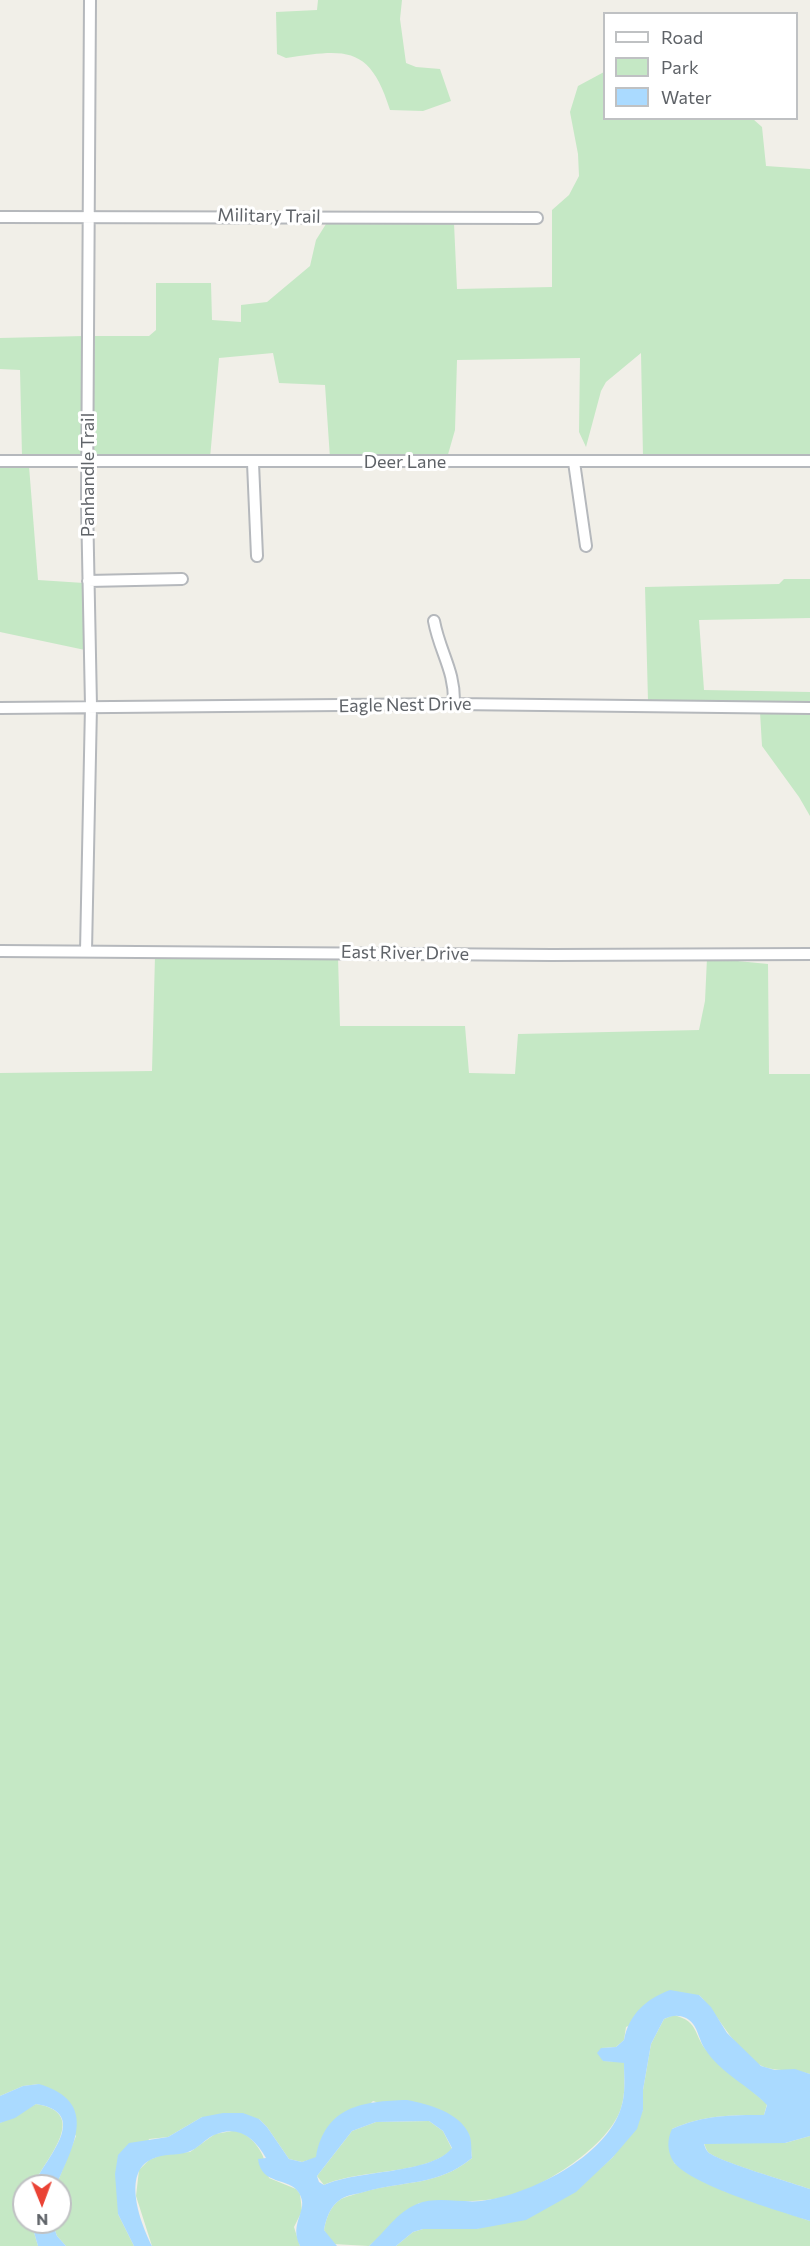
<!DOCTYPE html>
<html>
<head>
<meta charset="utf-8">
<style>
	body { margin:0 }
	#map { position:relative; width:810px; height:2246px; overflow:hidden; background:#f1efe8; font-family:Commissioner,sans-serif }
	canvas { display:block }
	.legend { position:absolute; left:603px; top:12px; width:195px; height:108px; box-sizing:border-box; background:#fff; border:2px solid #bfc1c3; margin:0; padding:8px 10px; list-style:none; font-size:18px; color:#5f6368 }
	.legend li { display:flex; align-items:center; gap:12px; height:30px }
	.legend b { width:30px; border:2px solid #bfc1c3 }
	.north { position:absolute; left:12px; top:2174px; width:60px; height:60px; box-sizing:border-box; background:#fff; border:2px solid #bfc1c3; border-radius:50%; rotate:179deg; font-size:16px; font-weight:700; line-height:24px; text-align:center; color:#5f6368 }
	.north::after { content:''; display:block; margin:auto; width:21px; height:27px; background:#ea4335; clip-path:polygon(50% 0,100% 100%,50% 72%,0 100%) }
</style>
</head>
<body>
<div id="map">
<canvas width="810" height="2246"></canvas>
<ul class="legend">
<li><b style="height:8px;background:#fff"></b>Road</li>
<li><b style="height:16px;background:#c5e8c5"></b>Park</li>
<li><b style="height:16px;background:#aadaff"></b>Water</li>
</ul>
<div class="north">N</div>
</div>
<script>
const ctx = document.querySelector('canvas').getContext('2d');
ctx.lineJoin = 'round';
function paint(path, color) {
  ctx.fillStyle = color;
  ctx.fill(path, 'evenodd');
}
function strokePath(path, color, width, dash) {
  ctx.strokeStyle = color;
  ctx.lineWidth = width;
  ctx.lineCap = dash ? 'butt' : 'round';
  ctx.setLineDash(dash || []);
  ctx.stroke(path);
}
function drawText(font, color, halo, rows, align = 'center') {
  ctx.font = font + ' Commissioner,sans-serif';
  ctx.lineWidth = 6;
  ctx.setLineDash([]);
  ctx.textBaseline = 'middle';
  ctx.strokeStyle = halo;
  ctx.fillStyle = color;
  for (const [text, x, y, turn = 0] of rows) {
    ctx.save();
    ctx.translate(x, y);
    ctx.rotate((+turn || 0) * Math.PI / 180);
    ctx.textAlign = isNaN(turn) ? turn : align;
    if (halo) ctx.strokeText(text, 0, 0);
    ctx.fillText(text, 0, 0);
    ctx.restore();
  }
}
paint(new Path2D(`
	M318 0H402L400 19 406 63 416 67 440 69 451 101 423 111 390 110C370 45 346 49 286 58L277 54 276 12 317 10Z
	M604 72V118L753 119 762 127 766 166 810 169V456L643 457 641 353 606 382 601 391 586 447 579 432 580 358 457 360 455 430 447 458H330L325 385 279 383 273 353 219 358 210 458 92 457V336H149L156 330V283H211L212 320 241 322V305L267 302 310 266 316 240 326 224 454 223 457 289 552 287V210L569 195 579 176 578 154 570 112 578 86Z
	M84 336V457L22 456 20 370 0 369V338Z
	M0 466H29L38 580 84 583 85 650 0 632Z
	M784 579H810V618L699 620 704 690 810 692V703L648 701 645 587 779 584Z
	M760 712H810V816L799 797 762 746Z
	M155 956 338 957 340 1026H465L469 1073 515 1074 518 1034 699 1030 705 1001 707 958 768 964 769 1074H810V2074C795 2069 779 2072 764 2067 739 2057 718 2014 699 1995L626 2027 624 2040 616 2047 602 2048 603 2061 624 2062C624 2078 626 2093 621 2108 610 2145 542 2189 505 2197 477 2203 447 2201 419 2203L369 2246 333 2244 324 2230C326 2219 330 2206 341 2199 347 2196 357 2194 363 2192 404 2180 437 2187 472 2158L469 2134 373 2101 316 2158 302 2162 289 2159 267 2127 259 2119 202 2117 168 2137 149 2139 118 2214 134 2246H66L57 2236 52 2222H60V2186H56L76 2136 39 2084 23 2086 0 2096V1073L152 1071Z
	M674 2015C700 2022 693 2035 707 2051 724 2072 748 2086 767 2104L764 2115C731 2115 703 2115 672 2129L674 2163 724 2191 810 2221V2246H396L413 2232 423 2229H477L594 2174 613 2157 643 2110V2090L651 2044 664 2019Z
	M36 2104C92 2113 44 2160 33 2186H24V2222H31L38 2246H0V2123Z
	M429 2121 443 2131 452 2149C429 2175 357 2169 324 2185L317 2176 352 2131 376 2122Z
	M238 2130C258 2141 265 2155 269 2178L296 2189 300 2194 302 2211 294 2227 300 2246H152L136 2196 139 2170 149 2160 164 2154 190 2152 215 2134Z
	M810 2136V2189C793 2183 716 2161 708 2152 706 2149 705 2146 704 2143H785Z`), '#c5e8c5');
paint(new Path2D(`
	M670 1990 699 1995 711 2007 727 2033 761 2066 775 2070 795 2069 810 2074V2136L785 2143 704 2144C705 2147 706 2150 708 2152 717 2161 793 2183 810 2189V2221C782 2212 687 2184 673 2161 667 2150 667 2140 672 2129 703 2115 730 2115 764 2115L767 2105C748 2085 720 2073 705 2049 698 2039 698 2024 686 2018 677 2014 671 2016 664 2019L651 2044 643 2090V2110L637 2129 613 2157 576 2192 526 2220 477 2229H423L413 2232 396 2246H369C385 2232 397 2212 417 2204 436 2196 461 2203 481 2201 529 2195 606 2157 621 2108 626 2093 624 2078 624 2063L603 2061 597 2053 601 2048 616 2047 624 2040C629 2014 646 1999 670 1990Z
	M39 2084C100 2102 73 2146 56 2186H33C44 2160 93 2113 36 2104L15 2118 0 2123V2096L23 2086Z
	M407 2100C428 2104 459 2112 469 2134 472 2140 471 2151 472 2158 437 2187 404 2180 364 2192 357 2194 347 2195 341 2199 330 2206 326 2219 324 2230L337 2246H300C288 2222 310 2211 299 2193 290 2177 261 2186 258 2159L266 2158C255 2138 238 2124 214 2135 205 2139 198 2149 188 2152 176 2156 164 2153 152 2159 121 2173 141 2224 152 2246H134L118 2214 115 2174 118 2155 129 2143 168 2137 202 2117 223 2113H243L259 2119 267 2127 289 2159 302 2162 316 2157C325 2106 363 2101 407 2100ZM429 2121 443 2131 452 2148C432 2174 356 2170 324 2185L319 2182 317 2176 352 2131 376 2122Z
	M31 2222H52L57 2236 66 2246H38Z`), '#aadaff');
const minor = new Path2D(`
	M0 217 537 218
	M0 461H810
	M574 462 586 546
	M253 463 257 556
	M88 581 182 579
	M434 621C440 653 455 670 454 704
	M0 708 454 704 810 708
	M0 951 552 955 810 954
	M86 951 91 706 87 503 90 0`);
strokePath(minor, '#b5b8bc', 14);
strokePath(minor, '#fff', 10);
drawText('18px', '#5f6368', '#fff', [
	["Military Trail",269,216,1],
	["Deer Lane",405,462],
	["Panhandle Trail",88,475,-90],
	["Eagle Nest Drive",405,705,-1],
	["East River Drive",405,953,1]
]);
</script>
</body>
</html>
